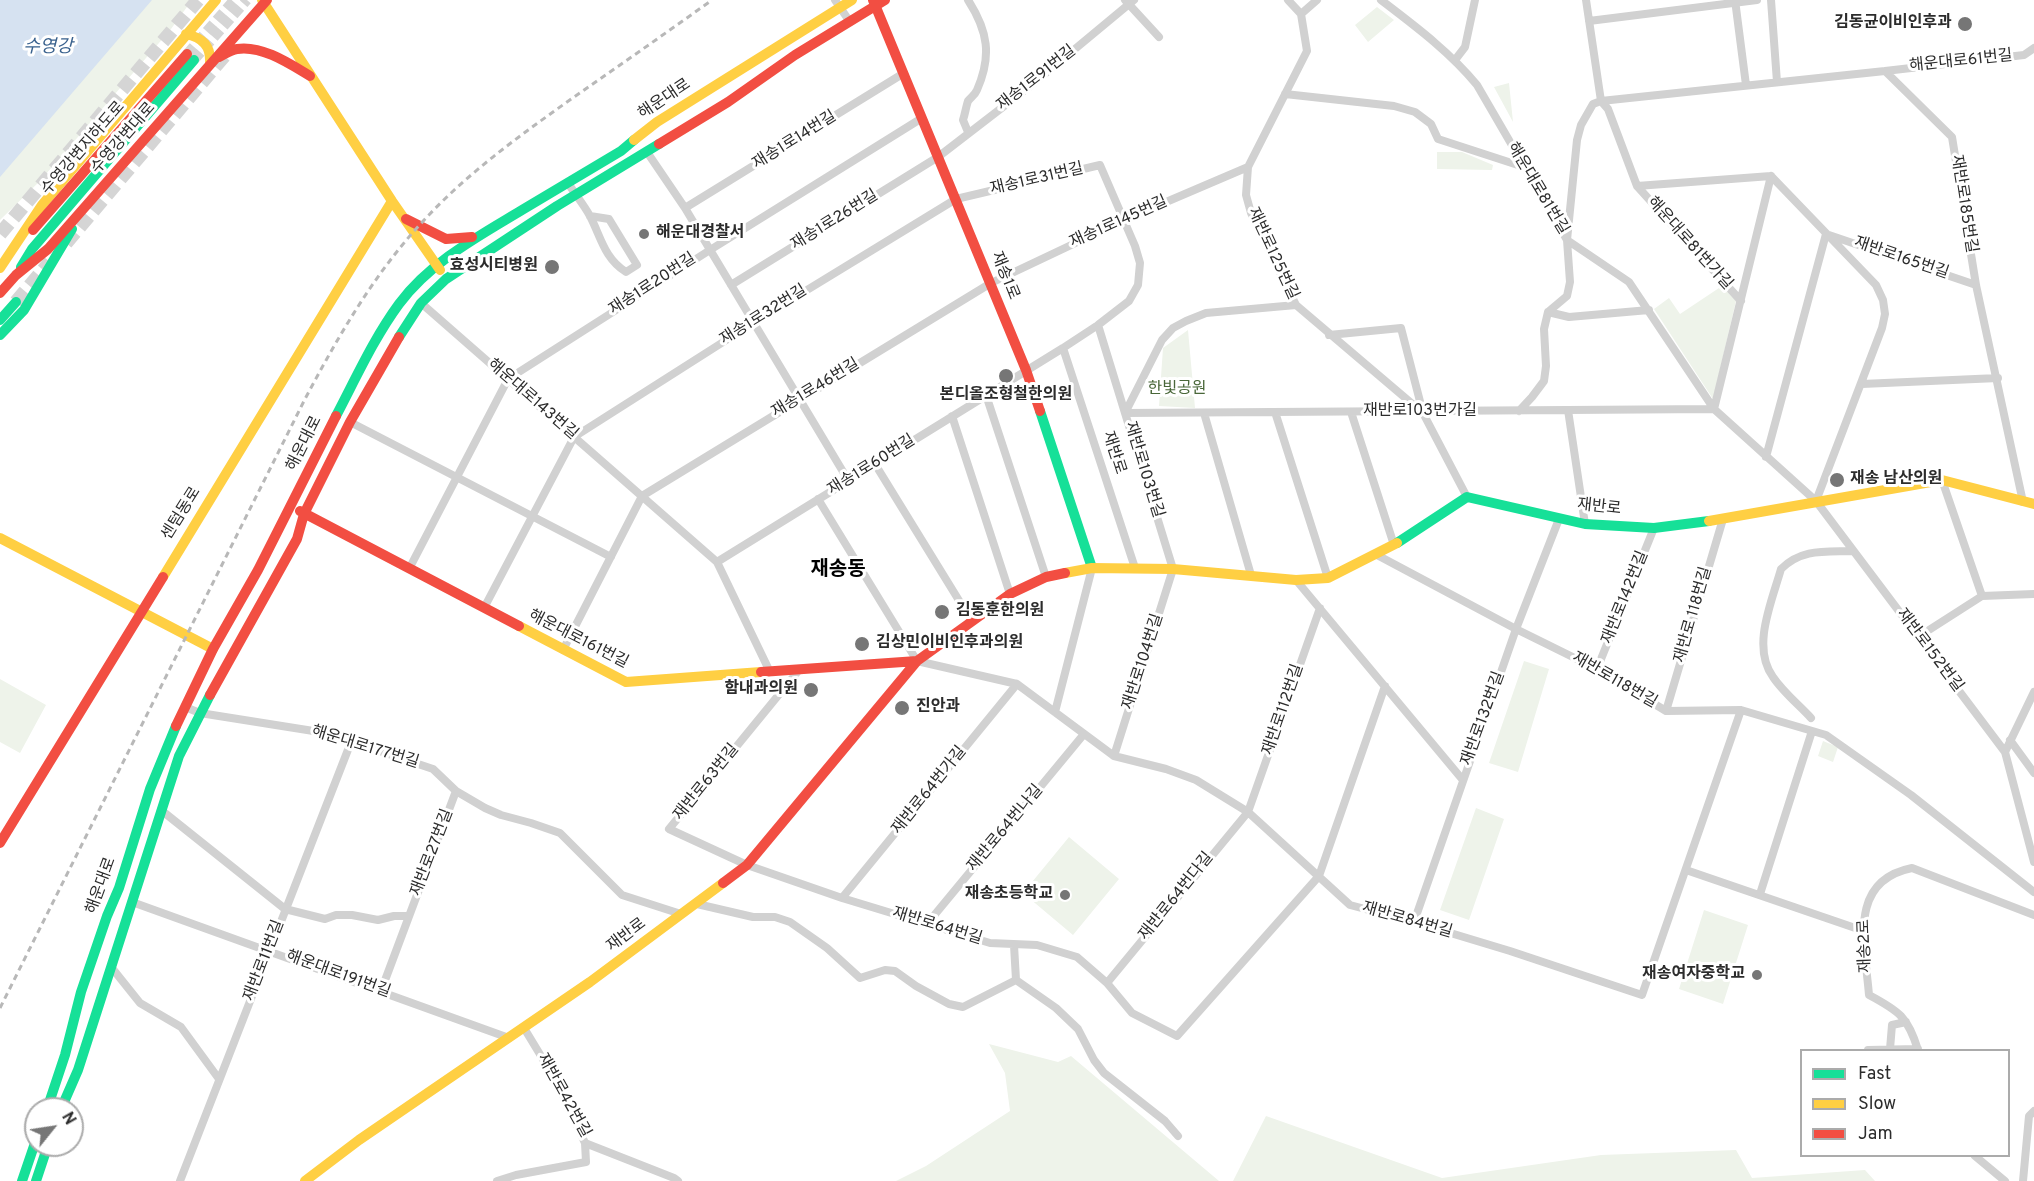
<!DOCTYPE html>
<html>
<head>
<meta charset="utf-8">
<style>
	body { margin:0 }
	#map { position:relative; width:2034px; height:1181px; overflow:hidden; background:#fff; font-family:Overpass,sans-serif }
	canvas { display:block }
	.legend { position:absolute; left:1800px; top:1049px; width:210px; height:108px; box-sizing:border-box; background:#fff; border:2px solid #ababab; margin:0; padding:8px 10px; list-style:none; font-size:18px; color:#2c2c2c }
	.legend li { display:flex; align-items:center; gap:12px; height:30px }
	.legend b { width:30px; border:2px solid #ababab }
	.north { position:absolute; left:24px; top:1097px; width:60px; height:60px; box-sizing:border-box; background:#fff; border:2px solid #ababab; border-radius:50%; rotate:60deg; font-size:16px; font-weight:700; line-height:24px; text-align:center; color:#2c2c2c }
	.north::after { content:''; display:block; margin:auto; width:21px; height:27px; background:#767676; clip-path:polygon(50% 0,100% 100%,50% 72%,0 100%) }
</style>
</head>
<body>
<div id="map">
<canvas width="2034" height="1181"></canvas>
<ul class="legend">
<li><b style="height:8px;background:#16e098"></b>Fast</li>
<li><b style="height:8px;background:#ffcf43"></b>Slow</li>
<li><b style="height:8px;background:#f24e42"></b>Jam</li>
</ul>
<div class="north">N</div>
</div>
<script>
const ctx = document.querySelector('canvas').getContext('2d');
ctx.lineJoin = 'round';
function paint(path, color) {
  ctx.fillStyle = color;
  ctx.fill(path, 'evenodd');
}
function strokePath(path, color, width, dash) {
  ctx.strokeStyle = color;
  ctx.lineWidth = width;
  ctx.lineCap = dash ? 'butt' : 'round';
  ctx.setLineDash(dash || []);
  ctx.stroke(path);
}
function drawText(font, color, halo, rows, align = 'center') {
  ctx.font = font + ' Overpass,"Noto Sans KR",sans-serif';
  ctx.lineWidth = 6;
  ctx.setLineDash([]);
  ctx.textBaseline = 'middle';
  ctx.strokeStyle = halo;
  ctx.fillStyle = color;
  for (const [text, x, y, turn = 0] of rows) {
    ctx.save();
    ctx.translate(x, y);
    ctx.rotate((+turn || 0) * Math.PI / 180);
    ctx.textAlign = isNaN(turn) ? turn : align;
    if (halo) ctx.strokeText(text, 0, 0);
    ctx.fillText(text, 0, 0);
    ctx.restore();
  }
}
paint(new Path2D(`
	M0 0H192L171 29 40 181 0 220Z
	M1377 7 1394 20 1368 42 1355 25Z
	M1509 83 1513 122 1494 87Z
	M1437 152H1462L1493 165 1492 170 1437 169Z
	M1722 286 1736 301 1713 399 1654 309 1669 298 1680 314Z
	M1188 330 1195 408 1159 406 1163 348Z
	M1524 661 1549 669 1518 772 1489 763Z
	M0 679 46 705 20 753 0 742Z
	M1823 741 1838 747 1833 762 1818 756Z
	M1476 808 1504 819 1469 920 1440 910Z
	M1069 837 1119 879 1073 935 1023 893Z
	M1704 910 1748 925 1723 1004 1679 989Z
	M989 1044 1058 1062 1071 1056 1219 1181H896L926 1166 1010 1111 1005 1073Z
	M1266 1116 1442 1178 1601 1155 1736 1150 1752 1178 1865 1170 1875 1181H1233Z`), '#eef3ea');
paint(new Path2D(`
	M0 0H152L0 177Z`), '#d6e2f1');
strokePath(new Path2D(`
	M187 54 234 0
	M194 60 247 0`), '#d5d5d5', 10, [10, 5]);
strokePath(new Path2D(`
	M0 234 198 0
	M66 243 230 49
	M16 302 50 262`), '#d5d5d5', 14, [14, 7]);
strokePath(new Path2D(`
	M835 0 850 22
	M968 0C988 31 992 56 977 90 975 95 971 97 968 101 966 107 965 114 963 120L968 132
	M1125 0 1159 37
	M1288 0 1301 14
	M1317 0 1301 14 1307 51 1248 167 1246 195 1251 213 1296 305 1423 413 1467 497
	M1381 0C1415 26 1450 52 1477 85L1567 240 1629 282 1714 409 1816 501 2005 752
	M1586 0 1601 101 1885 71 1952 137 1976 285 2023 502
	M1735 0 1746 85
	M1771 0 1777 82
	M1589 21 1757 0
	M1455 60 1465 47 1475 0
	M1885 71 2024 55 2034 48
	M1285 94 1394 106 1415 112 1431 124 1438 139 1524 167
	M647 152 685 208 848 480
	M1771 176 1876 285 1883 300 1885 314 1882 328 1816 501
	M568 183C575 194 584 205 590 216 601 237 604 258 626 272L637 265 609 219 590 216
	M1637 186 1771 176
	M685 208 904 73
	M731 285 938 157 1034 83 1134 0
	M421 303 717 562 770 672
	M1548 312 1569 317 1649 310
	M1098 325 1125 413 1714 409 1771 176
	M1329 335 1401 328 1423 413
	M1063 348 1135 568
	M1862 384 1998 378
	M986 395 1046 577
	M1568 410 1585 524
	M1519 411 1532 397 1544 381 1546 366 1544 329 1548 312 1567 296 1570 282 1567 240 1577 140 1581 125 1593 104 1601 101 1608 109 1637 186 1741 301
	M1275 412 1328 578
	M1351 412 1394 545
	M1204 413 1251 575
	M952 416 1010 594
	M350 422 611 557
	M1766 457 1826 234 1976 285
	M875 464 971 620
	M1942 480 1982 596
	M818 499 917 661 1017 684 1114 756 1166 769 1196 780 1248 812 1350 905 1414 922 1510 951 1642 995 1741 710
	M1377 555 1516 629 1597 669 1666 711 1741 710 1826 735 1911 795 2034 892
	M409 569 508 379 710 250 922 118
	M1296 580 1462 779
	M484 608 574 437 753 323 956 199 1100 165 1135 246 1140 263 1138 285 1129 301 1098 325 1063 348 717 562
	M1918 637 1982 596 2034 594
	M563 650 642 496 991 283 1124 220 1248 167
	M1597 669 1654 528
	M799 670 669 829 747 865 842 898 990 943 1037 945 1077 957 1107 983 1132 1013 1177 1036 1319 876 1385 686
	M2034 692 2005 752 2034 862
	M185 707 200 713 326 733 433 769 456 791 485 808 501 815 531 823 560 833 622 895 681 914
	M1666 711 1723 519
	M1055 712 1092 568
	M1811 718C1799 705 1783 692 1773 677 1751 647 1772 601 1781 569 1802 548 1826 552 1853 551
	M2010 740 2034 773
	M1114 756 1173 569 1125 413 1162 340 1173 328 1186 321 1206 313 1296 305
	M161 810 285 909 325 919 336 915H352L378 920 394 916H409
	M1686 870 1864 931
	M1760 894 1812 731
	M842 898 1017 684
	M132 902 509 1038
	M697 904 753 917H775L790 922 827 948 860 978 885 970 895 971 916 986 949 1004 963 1007 1016 980
	M1414 922 1516 629 1559 519
	M927 924 1084 734
	M1014 945 1016 980
	M112 968 140 1003 181 1027 219 1079
	M1016 980 1056 1008 1078 1029 1094 1060 1104 1073 1165 1121 1178 1136
	M1107 983 1248 812 1320 608
	M381 991 456 791
	M524 1028 558 1084 585 1143 674 1178 678 1181
	M1890 1049 1892 1025 1906 1022
	M1868 1050 1918 1049
	M1918 1050C1908 1017 1899 1011 1869 995 1865 945 1847 881 1912 868L2034 915
	M1975 1156 2005 1181
	M180 1181 351 742
	M497 1181 516 1175 586 1162 585 1143
	M2023 1181 2029 1116 2034 1111`), '#d1d1d1', 8);
strokePath(new Path2D(`
	M21 267 32 249 194 60
	M0 320 16 302
	M0 335 24 310 72 229
	M399 337 421 303 446 279 557 206 659 144
	M1040 411 1092 568
	M336 416C356 378 374 338 399 304 430 262 479 236 522 210 555 190 588 171 621 151L634 140
	M1397 543 1467 497 1585 524 1654 528 1709 521
	M47 1109 65 1055 81 992 107 916 119 888 150 789 176 726
	M61 1109 78 1070 179 756 210 695
	M22 1181 36 1140
	M36 1181 48 1145`), '#16e098', 10);
strokePath(new Path2D(`
	M262 0 392 201 440 270
	M186 34C203 38 211 46 210 63
	M634 140 657 122 852 0
	M0 268 42 205 216 0
	M1709 521 1942 480 2034 504
	M0 538 213 649
	M1065 573 1092 568 1173 569 1296 580 1328 578 1397 543
	M163 577 392 201
	M519 626 626 682 761 672
	M305 1181 359 1140 590 982 723 883`), '#ffcf43', 10);
strokePath(new Path2D(`
	M873 0 1026 370 1040 411
	M219 57C225 54 231 50 237 49 262 45 290 64 310 76
	M659 144 728 102 795 55 885 0
	M406 219 446 239 472 237
	M33 230 187 54
	M0 293 16 275 48 249 267 0
	M300 511 519 626
	M761 672 917 661
	M210 695 297 539 304 514 350 422 399 337
	M176 726 213 649 258 570 336 416
	M0 843 163 577
	M723 883 747 865 917 661 1010 594 1046 577 1065 573`), '#f24e42', 10);
strokePath(new Path2D(`
	M0 1008 305 399C339 335 375 272 426 218 470 171 522 134 574 97 620 65 666 33 712 0`), '#b8b8b8', 3, [6, 4.5]);
for (const [x, y, r, color] of [
	[1965,24,8,"#767676"],
	[644,234,6,"#767676"],
	[552,267,8,"#767676"],
	[1006,376,8,"#767676"],
	[1837,480,8,"#767676"],
	[942,612,8,"#767676"],
	[862,644,8,"#767676"],
	[811,690,8,"#767676"],
	[902,708,8,"#767676"],
	[1065,895,6,"#767676"],
	[1757,975,6,"#767676"]
]) {
  const dot = new Path2D();
  dot.arc(x, y, r, 0, 2 * Math.PI);
  ctx.fillStyle = color;
  ctx.fill(dot);
  strokePath(dot, '#fff', 2);
}
drawText('bold 16px', '#2c2c2c', '#fff', [
	["김동균이비인후과",1952,24],
	["해운대경찰서",656,234,"left"],
	["효성시티병원",538,267],
	["본디올조형철한의원",1006,396,"center"],
	["재송 남산의원",1850,480,"left"],
	["김동훈한의원",956,612,"left"],
	["김상민이비인후과의원",876,644,"left"],
	["함내과의원",798,690],
	["진안과",916,708,"left"],
	["재송초등학교",1053,895],
	["재송여자중학교",1745,975]
], 'right');
drawText('16px', '#2c2c2c', '#fff', [
	["해운대로61번길",1961,62,-6],
	["재송1로91번길",1037,79,-38],
	["해운대로",665,100,-34],
	["수영강변대로",124,139,-49],
	["재송1로14번길",795,141,-32],
	["수영강변지하도로",84,149,-49],
	["재송1로31번길",1037,180,-13],
	["해운대로81번길",1537,189,59],
	["재반로185번길",1963,204,81],
	["재송1로26번길",835,221,-32],
	["재송1로145번길",1119,223,-24],
	["해운대로81번가길",1689,244,48],
	["재반로125번길",1272,254,65],
	["재반로165번길",1901,259,19],
	["재송1로",1004,276,68],
	["재송1로20번길",653,285,-33],
	["재송1로32번길",764,316,-32],
	["재송1로46번길",816,389,-31],
	["해운대로143번길",532,400,41],
	["재반로103번가길",1420,412],
	["해운대로",305,444,-63],
	["재반로",1113,453,72],
	["재송1로60번길",872,466,-32],
	["재반로103번길",1143,470,73],
	["재반로",1599,508,6],
	["센텀동로",182,514,-58],
	["재반로142번길",1626,598,-68],
	["재반로 118번길",1694,615,-74],
	["해운대로161번길",578,640,27],
	["재반로152번길",1929,651,53],
	["재반로104번길",1144,662,-72],
	["재반로118번길",1614,681,30],
	["재반로112번길",1284,710,-71],
	["재반로132번길",1484,719,-70],
	["해운대로177번길",365,748,17],
	["재반로63번길",707,783,-51],
	["재반로64번가길",930,791,-51],
	["재반로64번나길",1006,829,-50],
	["재반로27번길",433,853,-69],
	["해운대로",102,886,-70],
	["재반로64번다길",1177,897,-51],
	["재반로84번길",1407,921,16],
	["재반로64번길",937,927,17],
	["재반로",627,936,-37],
	["재송2로",1866,946,-92],
	["재반로11번길",265,961,-69],
	["해운대로191번길",338,975,20],
	["재반로42번길",563,1096,61]
]);
drawText('16px', '#496739', '#fff', [
	["한빛공원",1177,390]
]);
drawText('italic 18px', '#3a628e', '#fff', [
	["수영강",48,48]
]);
drawText('bold 20px', '#000', '#fff', [
	["재송동",838,571]
]);
</script>
</body>
</html>
